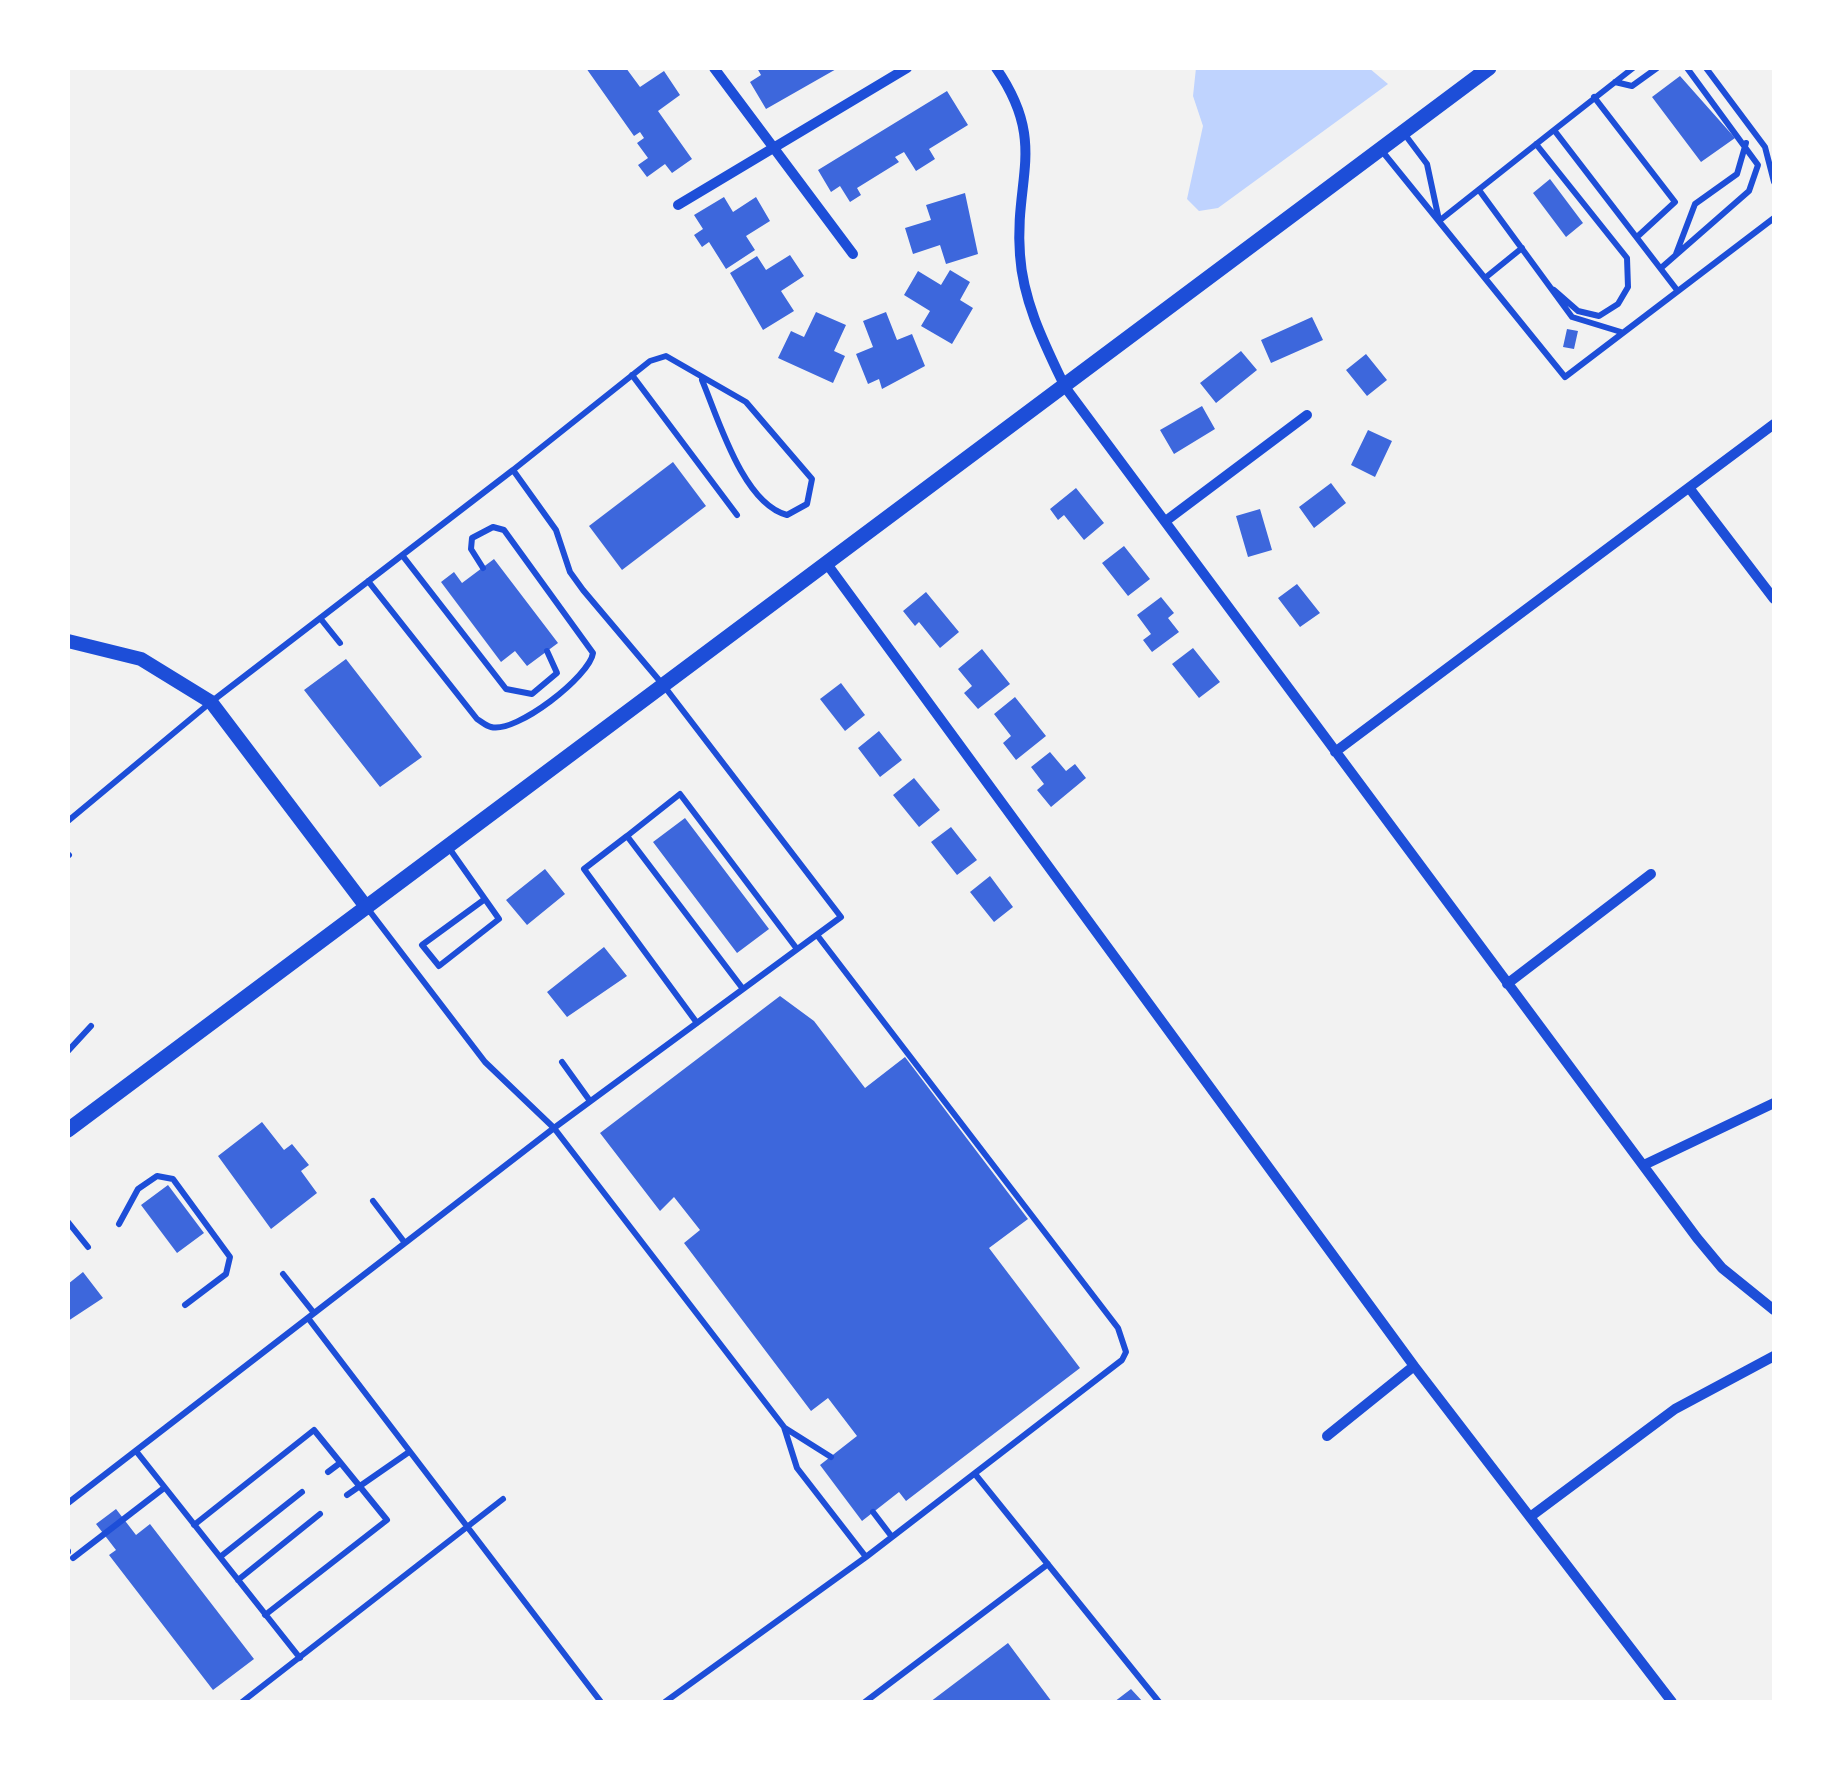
<!DOCTYPE html>
<html>
<head>
<meta charset="utf-8">
<style>
	body { margin:0 }
	#map { position:relative; width:1842px; height:1770px; overflow:hidden; background:#f2f2f2; font-family:Barlow,sans-serif }
	canvas { display:block }
	.frame { position:absolute; inset:0; border:70px solid #fff; pointer-events:none }
</style>
</head>
<body>
<div id="map">
<canvas width="1842" height="1770"></canvas>
<div class="frame"></div>
</div>
<script>
const ctx = document.querySelector('canvas').getContext('2d');
ctx.lineJoin = 'round';
function paint(path, color) {
  ctx.fillStyle = color;
  ctx.fill(path, 'evenodd');
}
function strokePath(path, color, width, dash) {
  ctx.strokeStyle = color;
  ctx.lineWidth = width;
  ctx.lineCap = dash ? 'butt' : 'round';
  ctx.setLineDash(dash || []);
  ctx.stroke(path);
}
paint(new Path2D(`
	M1196 68H1369L1388 84 1218 208 1199 211 1187 199 1203 126 1193 96Z`), '#bfd3fe');
paint(new Path2D(`
	M586 68H626L640 87 664 71 680 95 658 111 692 159 672 173 665 164 647 177 638 165 648 158 637 143 644 138 640 132 634 136Z
	M757 68H838L766 109 750 82 761 75Z
	M1680 76 1735 138 1701 162 1652 97Z
	M947 91 968 125 929 149 935 159 916 171 904 152 895 157 899 162 857 188 861 195 850 202 840 186 831 192 818 170Z
	M1550 179 1583 223 1566 237 1533 193Z
	M965 193 978 254 946 264 940 245 913 254 905 228 931 220 926 205Z
	M724 197 733 212 756 197 770 221 746 236 755 250 726 269 709 242 702 247 694 235 703 229 694 215Z
	M790 255 804 276 781 291 794 311 763 330 730 273 757 256 766 270Z
	M950 270 970 282 960 300 973 308 952 344 921 326 930 311 904 295 918 271 941 285Z
	M816 312 846 325 834 351 845 356 833 383 778 358 791 331 804 337Z
	M886 312 897 340 912 334 925 366 882 389 879 379 868 384 856 354 873 347 863 321Z
	M1312 317 1323 340 1271 363 1261 340Z
	M1567 329 1578 331 1574 349 1563 347Z
	M1241 351 1257 370 1216 403 1200 383Z
	M1366 354 1387 380 1367 396 1346 370Z
	M1202 406 1215 429 1174 454 1160 430Z
	M1368 430 1392 441 1375 477 1351 465Z
	M673 462 706 506 622 570 589 526Z
	M1331 483 1346 503 1314 528 1299 507Z
	M1076 488 1104 523 1084 540 1064 515 1058 520 1050 509Z
	M1260 509 1272 550 1248 557 1236 516Z
	M1124 546 1150 579 1128 596 1102 563Z
	M494 559 558 643 527 666 515 651 501 662 441 582 454 572 462 583Z
	M1297 584 1320 613 1300 627 1278 598Z
	M926 592 959 632 940 648 919 622 915 626 903 611Z
	M1161 597 1174 613 1168 618 1179 632 1152 652 1143 640 1151 634 1137 615Z
	M1193 648 1220 682 1199 698 1172 664Z
	M982 649 1010 684 978 709 964 693 972 686 958 669Z
	M346 659 422 757 380 787 304 690Z
	M841 683 865 715 845 731 820 699Z
	M1015 697 1046 736 1016 760 1003 743 1011 736 994 714Z
	M879 731 902 760 880 777 858 748Z
	M1050 752 1066 771 1075 764 1086 778 1051 807 1037 790 1044 784 1031 767Z
	M914 778 940 810 919 827 893 795Z
	M685 818 769 929 737 953 653 842Z
	M951 827 977 860 957 875 931 842Z
	M545 869 565 894 527 925 506 900Z
	M990 876 1013 907 994 922 970 892Z
	M604 947 627 976 567 1017 547 992Z
	M780 996 814 1021 865 1088 905 1057 1028 1219 989 1248 1080 1368 906 1501 899 1492 862 1521 820 1465 857 1436 828 1398 811 1411 684 1243 700 1230 674 1197 660 1211 600 1133Z
	M262 1122 284 1150 292 1144 309 1165 301 1171 317 1193 271 1229 218 1156Z
	M168 1185 204 1233 177 1253 141 1205Z
	M83 1272 103 1298 68 1321V1284Z
	M116 1509 136 1535 150 1524 254 1659 213 1690 109 1555 116 1550 96 1524Z
	M1008 1643 1052 1702H930Z
	M1131 1689 1143 1702H1114Z`), '#3d67dc');
strokePath(new Path2D(`
	M1706 68 1765 147 1774 182
	M1615 82 1632 86 1657 68
	M1594 97 1675 202 1637 237
	M1554 130 1633 68
	M1403 132 1427 164 1439 220
	M1536 144 1627 258 1628 287 1618 304 1599 316 1578 311 1554 290
	M1382 151 1565 377 1774 218
	M1479 190 1572 317 1621 332
	M1439 221 1554 130 1677 290
	M1676 254 1695 204 1737 174 1746 143
	M1661 268 1749 191 1758 165 1687 68
	M1485 278 1522 248
	M632 375 737 515
	M513 470 650 361 666 356 746 402 812 479 807 504 787 515C743 504 718 418 702 380
	M402 555 506 689 532 694 557 673 547 651
	M368 581 477 719C482 722 486 726 491 727 516 734 590 676 593 653L504 530 493 527 472 538 471 549 483 568
	M320 618 340 643
	M68 821 211 702 513 470 556 530 570 572 583 590 664 686 841 917 554 1128 485 1062 368 909
	M627 836 584 869 697 1023
	M449 848 499 919 439 966 422 945 485 899
	M68 856 69 855
	M817 935 1118 1328 1126 1352 1122 1360 866 1557
	M743 989 627 836 680 794 797 949
	M68 1051 91 1026
	M562 1062 590 1101
	M373 1201 405 1243
	M68 1222 88 1247
	M119 1224 138 1189 157 1176 173 1179 230 1257 226 1274 185 1305
	M283 1274 314 1313
	M308 1318 601 1702
	M785 1428 831 1457
	M136 1451 300 1658
	M328 1472 340 1463
	M975 1474 1159 1702
	M347 1495 409 1452
	M68 1503 554 1128 784 1427 797 1468 866 1557 665 1702
	M873 1512 892 1537
	M194 1525 314 1430 387 1520 265 1615
	M68 1551V1552
	M220 1557 302 1492
	M73 1558 164 1488
	M238 1580 320 1514
	M242 1702 503 1499
	M865 1702 1048 1564`), '#1d4ed8', 6);
strokePath(new Path2D(`
	M714 68 853 254
	M996 68C1048 143 1014 178 1020 255 1023 302 1045 345 1065 387L1697 1238 1722 1268 1774 1310
	M678 205 907 68
	M1690 489 1774 599
	M1167 520 1307 415
	M827 564 1414 1366 1672 1702
	M1335 752 1774 424
	M1507 984 1651 874
	M1646 1164 1774 1103
	M1327 1436 1414 1366
	M1530 1517 1675 1409 1774 1356`), '#1d4ed8', 10);
strokePath(new Path2D(`
	M68 641 141 659 211 702 367 908`), '#1d4ed8', 14);
strokePath(new Path2D(`
	M68 1130 1489 68`), '#1d4ed8', 15);
</script>
</body>
</html>
